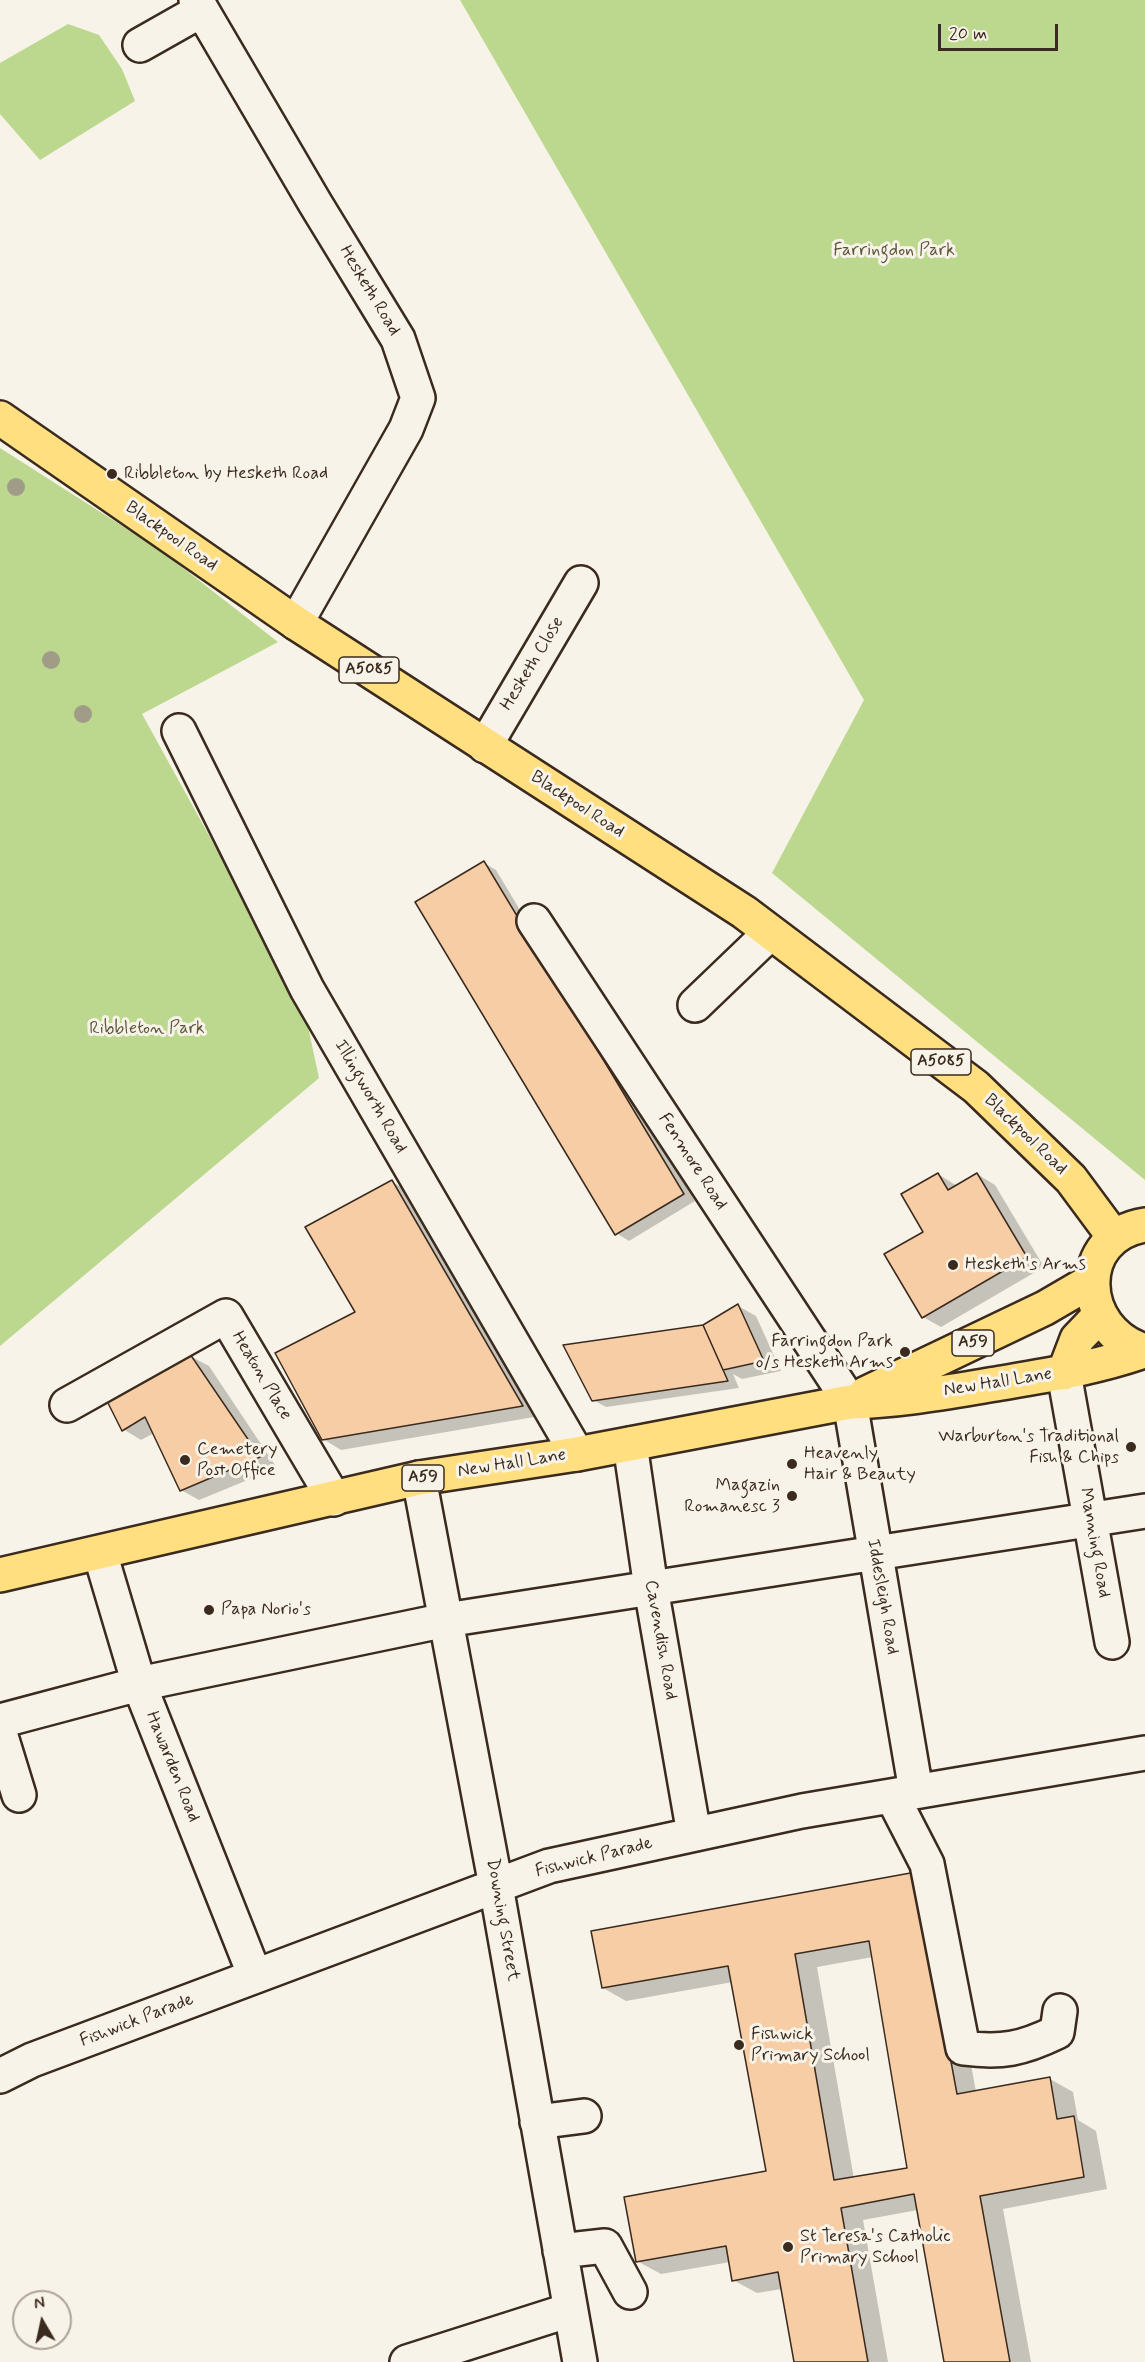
<!DOCTYPE html>
<html>
<head>
<meta charset="utf-8">
<style>
	body { margin:0 }
	#map { position:relative; width:1145px; height:2362px; overflow:hidden; background:#f7f3e8; font-family:Mynerve,sans-serif }
	canvas { display:block }
	.north { position:absolute; left:12px; top:2290px; width:60px; height:60px; box-sizing:border-box; background:#f7f3e8; border:2px solid #aca397; border-radius:50%; rotate:351deg; font-size:16px; font-weight:700; line-height:24px; text-align:center; color:#3b2a1e }
	.north::after { content:''; display:block; margin:auto; width:21px; height:27px; background:#3b2a1e; clip-path:polygon(50% 0,100% 100%,50% 72%,0 100%) }
	.scale { position:absolute; left:938px; top:24px; width:120px; height:27px; box-sizing:border-box; border:3px solid #3b2a1e; border-top:0; padding-left:8px; font-size:18px; line-height:21px; white-space:nowrap; color:#3b2a1e; -webkit-text-stroke:4px #f7f3e8; paint-order:stroke }
</style>
</head>
<body>
<div id="map">
<canvas width="1145" height="2362"></canvas>
<div class="north">N</div>
<div class="scale">20 m</div>
</div>
<script>
const ctx = document.querySelector('canvas').getContext('2d');
ctx.lineJoin = 'round';
function paint(path, color) {
  ctx.fillStyle = color;
  ctx.fill(path, 'evenodd');
}
function strokePath(path, color, width, dash) {
  ctx.strokeStyle = color;
  ctx.lineWidth = width;
  ctx.lineCap = dash ? 'butt' : 'round';
  ctx.setLineDash(dash || []);
  ctx.stroke(path);
}
function drawText(font, color, halo, rows, align = 'center') {
  ctx.font = font + ' Mynerve,sans-serif';
  ctx.lineWidth = 6;
  ctx.setLineDash([]);
  ctx.textBaseline = 'middle';
  ctx.strokeStyle = halo;
  ctx.fillStyle = color;
  for (const [text, x, y, turn = 0] of rows) {
    ctx.save();
    ctx.translate(x, y);
    ctx.rotate((+turn || 0) * Math.PI / 180);
    ctx.textAlign = isNaN(turn) ? turn : align;
    if (halo) ctx.strokeText(text, 0, 0);
    ctx.fillText(text, 0, 0);
    ctx.restore();
  }
}
paint(new Path2D(`
	M460 0H1145V1180L772 873 864 700Z
	M68 24 99 35 122 69 135 101 40 160 0 114V63Z
	M0 448 160 550 278 642 142 714 304 1008 319 1078 0 1346Z`), '#bcd78e');
paint(new Path2D(`
	M484 863 496 870 695 1201 629 1241 616 1233Z
	M938 1174 957 1186 977 1174 995 1185 1044 1267 941 1327 923 1317 925 1232Z
	M392 1182 410 1192 540 1416 341 1450 323 1439Z
	M738 1306 756 1316 781 1371 742 1379 733 1374 739 1388 606 1407 593 1400Z
	M190 1356 209 1366 277 1468 199 1500 181 1490 154 1433 141 1440 123 1429Z
	M939 1887 976 2092 1050 2079 1073 2092 1078 2120 1096 2131 1107 2189 1003 2209 1031 2362H945L918 2210 863 2220 888 2362H796L782 2289 757 2293 733 2280 730 2262 661 2274 637 2261 767 2172 733 1982 626 2001 603 1988ZM873 1957 909 2169 854 2179 817 1967Z`), '#0003');
const building = new Path2D(`
	M484 861 684 1194 615 1235 415 902Z
	M938 1173 948 1190 977 1173 1027 1257 922 1318 884 1254 923 1232 901 1194Z
	M392 1180 523 1406 322 1440 275 1353 355 1312 305 1227Z
	M738 1304 764 1361 723 1370 703 1325Z
	M703 1325 728 1381 592 1401 563 1345Z
	M190 1354 260 1457 180 1491 145 1417 122 1431 106 1399Z
	M916 1872 957 2094 1050 2077 1057 2119 1074 2116 1084 2177 980 2196 1010 2362H944L914 2194 841 2208 868 2362H794L778 2272 732 2281 726 2246 636 2262 624 2197 766 2171 728 1966 602 1988 591 1931ZM869 1941 907 2168 834 2180 795 1954Z`);
paint(building, '#f6cda5');
strokePath(building, '#3b2a1e', 1.5);
const minor = new Path2D(`
	M196 0 315 203 398 339 418 398 406 429 296 623
	M140 45 202 10
	M179 731 307 989 577 1454
	M485 746 581 583
	M534 921 850 1402 916 1791
	M695 1005 769 934
	M1064 1373 1112 1642
	M67 1405 226 1316 334 1499
	M630 1444 651 1588 694 1834
	M419 1478 496 1886 580 2362
	M100 1553 139 1684 255 1976
	M0 1721 139 1684 446 1620 1145 1511
	M0 1733 19 1795
	M892 1796 927 1864 963 2048C1002 2053 1022 2049 1057 2032L1060 2011
	M0 2076 32 2060 549 1866 802 1811 1145 1753
	M537 2122 584 2116
	M560 2251 605 2246 630 2292
	M407 2362 570 2310`);
const highway = new Path2D(`
	M0 418 296 623 744 912 976 1087 1071 1179 1114 1237
	M1145 1225C1074 1236 1077 1330 1145 1351
	M1064 1373 1077 1339 1099 1316
	M865 1394 1045 1308 1093 1280
	M0 1575 419 1478 577 1454 850 1402C900 1401 947 1392 996 1384 1047 1375 1096 1368 1144 1351`);
strokePath(minor, '#3b2a1e', 38);
strokePath(highway, '#3b2a1e', 38);
strokePath(minor, '#f7f3e8', 33);
strokePath(highway, '#ffdf80', 33);
ctx.fillStyle = '#a19c88';
for (const [x, y] of [
	[16,487],
	[51,660],
	[83,714]
]) {
  ctx.beginPath();
  ctx.arc(x, y, 9, 0, 2 * Math.PI);
  ctx.fill();
}
for (const [x, y, r, color] of [
	[112,474,6,"#3b2a1e"],
	[953,1265,6,"#3b2a1e"],
	[905,1352,6,"#3b2a1e"],
	[1131,1447,6,"#3b2a1e"],
	[185,1460,6,"#3b2a1e"],
	[792,1464,6,"#3b2a1e"],
	[792,1496,6,"#3b2a1e"],
	[209,1610,6,"#3b2a1e"],
	[739,2045,6,"#3b2a1e"],
	[788,2247,6,"#3b2a1e"]
]) {
  const dot = new Path2D();
  dot.arc(x, y, r, 0, 2 * Math.PI);
  ctx.fillStyle = color;
  ctx.fill(dot);
  strokePath(dot, '#f7f3e8', 2);
}
for (const [x, y, w] of [
	[369,670,60],
	[941,1062,60],
	[973,1343,42],
	[423,1478,42]
]) {
  const box = new Path2D();
  box.roundRect(x - w / 2, y - 13, w, 26, 4.5);
  ctx.fillStyle = '#f7f3e8';
  ctx.fill(box);
  strokePath(box, '#3b2a1e', 1.5);
}
drawText('bold 16px', '#3b2a1e', null, [
	["A5085",369,670],
	["A5085",941,1062],
	["A59",973,1343],
	["A59",423,1478]
]);
drawText('18px', '#5b553a', '#f7f3e8', [
	["Farringdon Park",894,251],
	["Ribbleton Park",147,1029]
]);
drawText('18px', '#3b2a1e', '#f7f3e8', [
	["Hesketh Road",369,291,59],
	["Blackpool Road",171,537,35],
	["Hesketh Close",533,664,-59],
	["Blackpool Road",577,805,33],
	["Illingworth Road",370,1097,60],
	["Blackpool Road",1025,1135,44],
	["Fenmore Road",692,1162,57],
	["Heaton Place",261,1376,59],
	["New Hall Lane",998,1383,-9],
	["New Hall Lane",512,1464,-9],
	["Manning Road",1094,1543,80],
	["Iddesleigh Road",882,1597,80],
	["Cavendish Road",660,1640,80],
	["Hawarden Road",172,1767,68],
	["Fishwick Parade",594,1858,-14],
	["Downing Street",502,1920,80],
	["Fishwick Parade",137,2021,-21]
]);
drawText('18px', '#3b2a1e', '#f7f3e8', [
	["Ribbleton by Hesketh Road",124,474],
	["Hesketh's Arms",965,1265],
	["Farringdon Park",893,1342,"right"],
	["o/s Hesketh Arms",893,1363,"right"],
	["Warburton's Traditional",1119,1437,"right"],
	["Fish & Chips",1119,1458,"right"],
	["Cemetery",197,1450],
	["Post Office",197,1471],
	["Heavenly",804,1454],
	["Hair & Beauty",804,1475],
	["Magazin",780,1486,"right"],
	["Romanesc 3",780,1507,"right"],
	["Papa Norio's",221,1610],
	["Fishwick",751,2035],
	["Primary School",751,2056],
	["St Teresa's Catholic",800,2237],
	["Primary School",800,2258]
], 'left');
</script>
</body>
</html>
